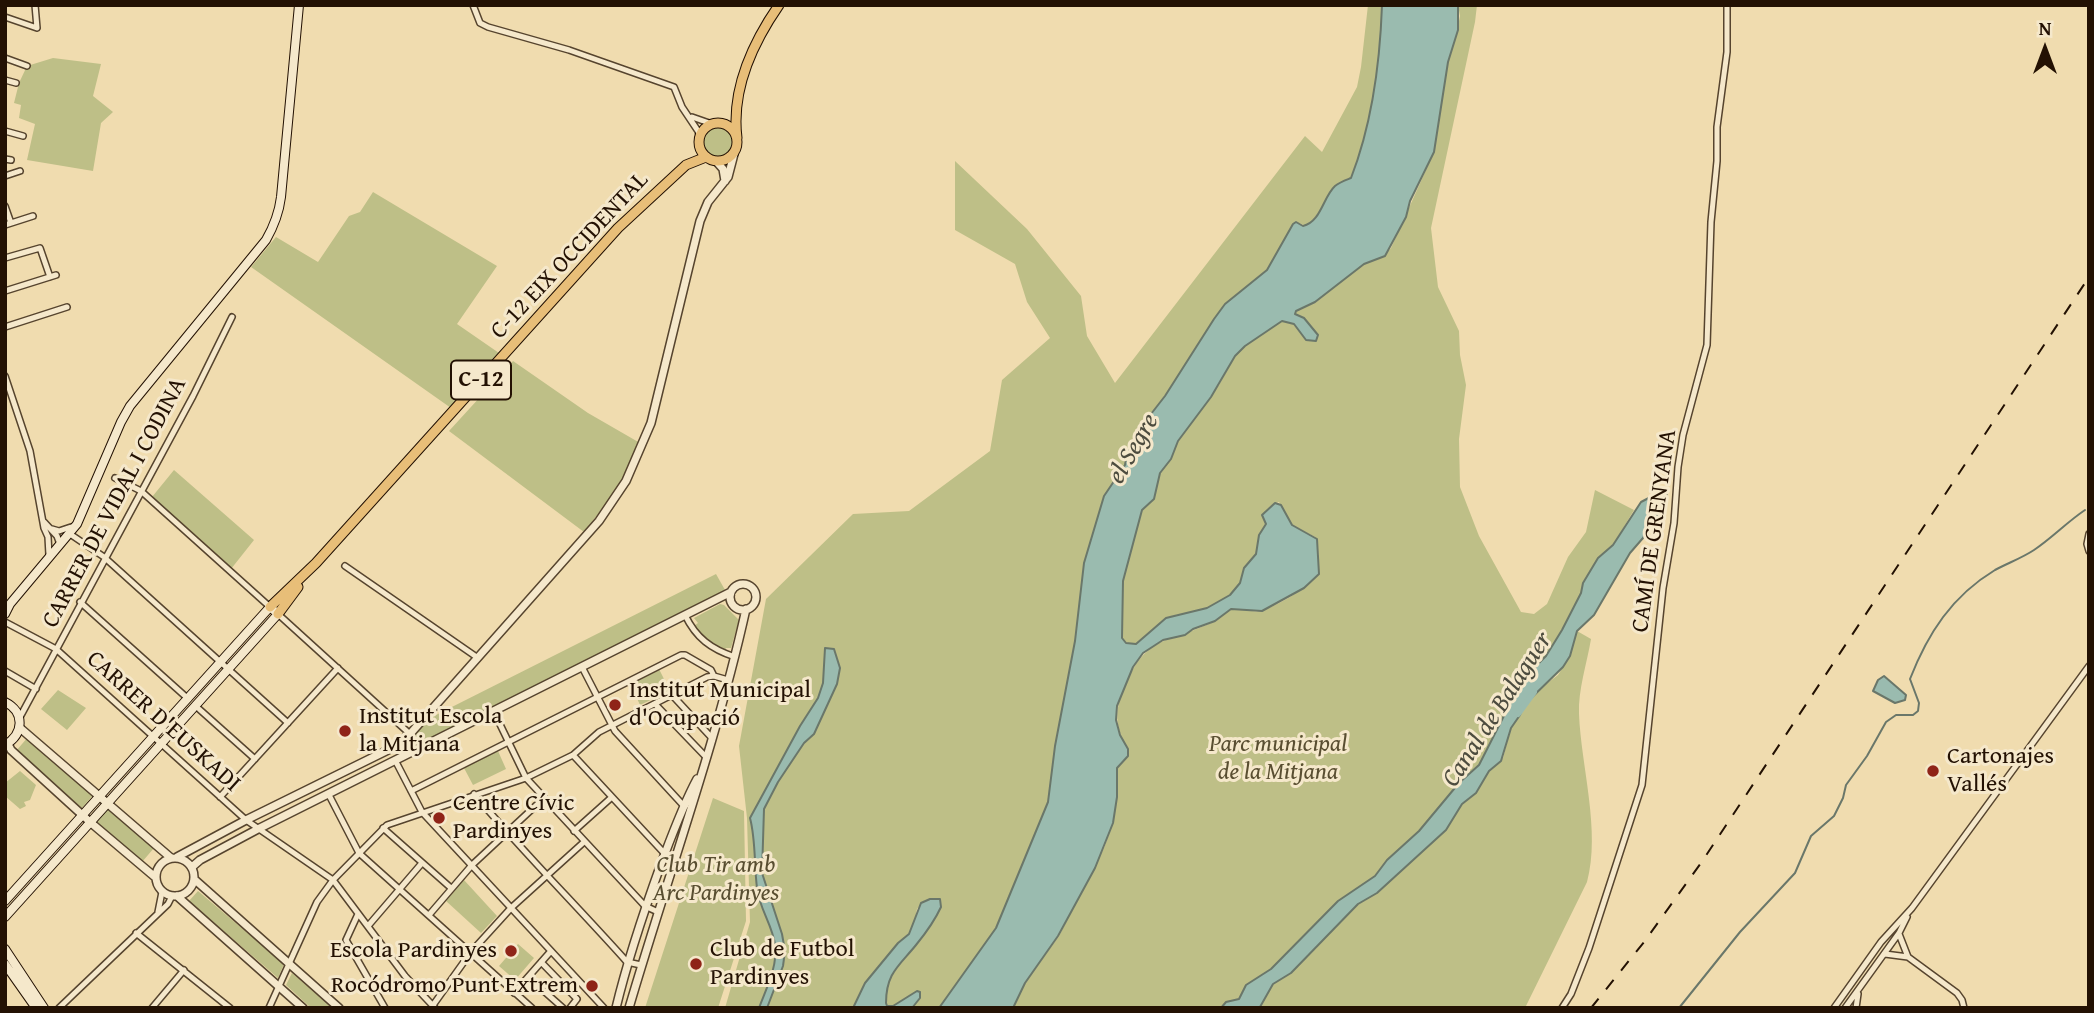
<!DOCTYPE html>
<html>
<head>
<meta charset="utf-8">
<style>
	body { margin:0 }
	#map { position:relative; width:2094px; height:1013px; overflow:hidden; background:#f0dcaf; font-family:"Gentium Book Plus",serif }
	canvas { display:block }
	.frame { position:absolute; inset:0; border:7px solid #231103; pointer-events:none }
	.north { position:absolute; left:2010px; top:14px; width:70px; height:70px; -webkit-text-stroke:5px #f5e8cb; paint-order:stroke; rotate:0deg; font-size:19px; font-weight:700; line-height:28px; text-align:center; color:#231103 }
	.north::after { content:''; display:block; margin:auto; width:24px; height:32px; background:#231103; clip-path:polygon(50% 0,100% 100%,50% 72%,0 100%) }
</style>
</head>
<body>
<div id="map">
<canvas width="2094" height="1013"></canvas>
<div class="frame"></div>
<div class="north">N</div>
</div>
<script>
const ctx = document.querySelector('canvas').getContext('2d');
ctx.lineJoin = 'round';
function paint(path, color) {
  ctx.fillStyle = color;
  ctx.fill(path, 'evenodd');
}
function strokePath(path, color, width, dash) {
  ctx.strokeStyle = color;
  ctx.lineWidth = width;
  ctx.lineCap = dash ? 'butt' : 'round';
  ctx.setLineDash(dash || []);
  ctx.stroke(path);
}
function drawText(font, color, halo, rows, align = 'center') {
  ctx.font = font + ' "Gentium Book Plus",serif';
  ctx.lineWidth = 6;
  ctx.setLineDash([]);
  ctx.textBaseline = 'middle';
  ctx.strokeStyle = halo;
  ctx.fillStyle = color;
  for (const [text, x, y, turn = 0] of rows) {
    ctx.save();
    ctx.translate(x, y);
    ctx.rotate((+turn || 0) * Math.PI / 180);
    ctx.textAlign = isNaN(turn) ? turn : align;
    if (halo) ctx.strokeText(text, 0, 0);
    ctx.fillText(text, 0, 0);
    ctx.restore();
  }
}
paint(new Path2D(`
	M1368 5H1382C1380 63 1372 124 1351 178 1323 189 1327 211 1306 226L1299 223 1267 270 1225 304 1214 319 1165 396 1144 423 1127 453 1126 465 1104 496 1084 563 1075 641 1055 746 1048 802 996 928 939 1008H912L921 995 917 991 893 1006H887C881 978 903 962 918 943 927 931 934 917 941 904L939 899 924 901 917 909 914 925 909 934 898 943 865 983 853 1008H767L783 966 785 951 782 934 762 873 764 808 778 782 804 743 814 734 835 687 840 668 834 649 825 648 823 683 818 698 800 726 750 818C756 841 754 865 757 888 759 908 773 925 775 945 778 966 766 989 759 1008H725L750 922 747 818 739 746 766 599 853 514 909 511 990 451 1002 380 1050 338 1027 302 1015 264 955 230V161L1027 229 1081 296 1087 336 1115 383 1305 136 1322 152 1357 87 1361 67Z
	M1458 5H1477L1475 22 1431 228 1438 287 1459 331 1460 355 1466 385 1459 439 1460 487 1479 536 1521 612 1534 614 1547 604 1568 557 1586 532 1595 490 1634 510 1613 545 1598 558 1583 583 1581 593 1562 630 1546 656 1537 665 1513 698 1479 765 1459 783 1419 831 1387 860 1375 876 1338 901 1271 969 1246 985 1239 999 1226 1002 1221 1008H1013L1025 983 1059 936 1104 848 1113 823 1117 800V768L1126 746C1115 726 1115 711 1123 690 1146 635 1164 644 1211 623 1219 620 1225 610 1234 609 1242 607 1251 613 1260 611 1278 606 1307 588 1319 574L1318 546 1315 537 1292 525 1279 502 1273 504 1262 515 1266 524 1259 535 1256 554 1238 586 1230 595 1207 608 1166 618 1136 644 1126 643 1122 638 1123 581 1142 510 1154 499 1160 473 1171 459 1178 441 1219 385 1235 356 1245 346 1282 321 1294 324 1309 341H1316L1318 335 1304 318 1295 314 1296 311C1322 300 1339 277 1364 264 1375 258 1383 259 1391 248L1434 152 1448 62 1456 36 1460 16Z
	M53 58 101 64 93 96 113 112 101 123 93 171 27 160 35 124 19 118 21 105 14 103 19 83 27 66Z
	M703 142a15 15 0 1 1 30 0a15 15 0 1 1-30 0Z
	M373 192 497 266 457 324 499 353 451 408 251 267 276 237 318 262 349 216 360 212Z
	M513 361 588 413 640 443 617 490 584 532 449 431Z
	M174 470 254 540 231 569 152 497Z
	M716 574 725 590 401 754 398 748 430 718Z
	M720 604 724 605 739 620 731 648H726L725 651 709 642 694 626 698 623 694 618Z
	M1577 631 1591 639C1587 663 1578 690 1579 714 1581 766 1601 831 1587 882L1525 1008H1259L1273 984 1291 973 1358 904 1377 893 1445 830 1462 804 1476 793 1488 771 1503 758 1511 728 1520 715 1523 706 1533 694 1558 675 1563 667 1570 656Z
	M659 669 670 691 640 705 630 683Z
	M58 690 86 708 67 730 41 709Z
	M28 737 94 794 82 808 16 751Z
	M498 751 506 769 473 785 464 768Z
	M20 771 36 785 30 800 24 802 26 806 20 809 5 796V783Z
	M713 798 744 811 746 921 718 1008H645Z
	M109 808 154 848 142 862 97 822Z
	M464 880 497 916 481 933 446 901Z
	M198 891 284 964 278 978 189 901Z
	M518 944 534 958 515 980 499 966Z
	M292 973 332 1008H311L286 985Z`), '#bebf87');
const water = new Path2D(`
	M1382 5H1458V30L1448 62 1434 152 1410 201 1406 217 1385 256 1364 264 1315 302 1296 311 1295 314 1304 318 1318 335 1316 341 1306 340 1294 324 1282 321 1245 346 1235 356 1211 397 1178 441 1171 459 1160 473 1154 499 1142 510 1123 581 1122 638 1126 643 1136 644 1166 618 1207 608 1230 595 1240 583 1244 568 1256 554 1259 535 1266 524 1262 515 1275 503 1281 505 1292 525 1317 539 1319 574 1304 588 1262 611 1231 609 1215 621 1193 629 1185 635 1163 640 1143 653 1133 667 1117 706 1116 720 1120 735 1128 749V756L1117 768V797L1113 823 1095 868 1058 936 1025 983 1013 1008H939L996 928 1048 802 1055 746 1075 641 1084 563 1104 496 1125 465 1127 453 1144 423 1165 396 1214 319 1225 304 1267 270 1293 224 1296 222 1303 226C1321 222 1323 197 1335 186 1340 182 1346 180 1351 178 1372 124 1380 63 1382 5Z
	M1666 489 1667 499 1658 515 1651 524 1643 538 1630 553 1594 615 1577 631 1570 656 1563 667 1523 706 1520 715 1511 728 1501 761 1489 771 1476 793 1462 804 1446 830 1377 893 1358 904 1291 973 1273 984 1260 1007 1221 1008 1226 1002 1239 999 1246 985 1271 969 1338 901 1375 876 1387 860 1419 831 1459 783 1479 765 1513 698 1537 665 1546 656 1562 630 1581 593 1583 583 1598 558 1613 545 1641 502Z
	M825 648 834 649 840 668 837 684 814 734 804 743 778 782 764 809 762 873 782 934 785 951 783 966 767 1008H759C766 989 778 966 775 945 773 926 759 908 757 888 754 865 756 841 750 818L800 726 818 698 823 683Z
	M1884 676 1906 695 1905 700 1895 703 1873 691 1878 680Z
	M930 899H940L941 907C935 920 925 934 916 945 899 966 886 973 886 1003L887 1006H893L917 991 920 992V998L912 1008H853L865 983 898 943 909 934 921 903Z`);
paint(water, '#9abbaf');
strokePath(water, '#6a776a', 2);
strokePath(new Path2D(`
	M1679 1008 1740 932 1795 873 1811 836 1834 816 1843 798 1846 785 1867 756 1886 722 1896 715H1913L1918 711 1919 703 1910 679C1928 633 1952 596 1995 570 2008 563 2022 558 2034 550 2052 538 2067 522 2085 510`), '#6a776a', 2);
strokePath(new Path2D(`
	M1518 714 1534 692`), '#9abbaf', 6);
const minor = new Path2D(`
	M473 5 480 23 488 27 569 50 674 87 682 107 698 131 700 138
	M5 17 37 28 35 5
	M5 58 27 66
	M5 80 16 83
	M692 117 712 124
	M5 131 23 136
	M5 159 11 160
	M5 176 20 171
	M5 206 11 223
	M5 225 33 216
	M5 258 40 248 50 277
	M5 291 56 275
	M5 327 67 307
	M5 376 30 451 44 528 48 537 49 555
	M115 478 141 491 270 607
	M44 522 57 536 60 544
	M52 529 59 531 71 527
	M70 534 104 557 288 723
	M2089 534 2087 544 2089 551
	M345 566 478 658
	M80 602 185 696
	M278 614 410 734
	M685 615C696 638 711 649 735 657
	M5 622 56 649 246 820 333 880 405 976 435 1008
	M582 667 615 731 683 805H686
	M5 671 36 689
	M672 695 711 737
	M655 704 706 757
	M199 709 255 759
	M494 712 526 778 645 906 658 912
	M20 717 193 396 232 317
	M573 755 665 854
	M395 760 422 812 604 1008
	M411 791 681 655H685L711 670 714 676
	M474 794C523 852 577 906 627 962L641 965
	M329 795 359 853 532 1008
	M220 797 338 668
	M383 828 451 888
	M574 831 612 797
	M158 912 162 892
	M358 914 346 940 385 1008
	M429 915 472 865 544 798
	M368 926 422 863
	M136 933 230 1008
	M1899 934 1908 957
	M1885 954 1908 957 1957 993 1962 1000 1964 1008
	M541 962 577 999 570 1008
	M528 977 563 1008
	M514 993 551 951
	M59 1008 168 904 172 896
	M152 1008 184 970
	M269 1008 317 902 333 880 387 825 526 778 573 755 599 732 707 677 714 676 728 680
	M431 1008 471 952 511 908 584 842
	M1562 1008 1571 994 1589 948 1642 785 1663 588 1674 523 1678 467 1683 435 1707 345 1711 222 1717 161V127L1727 52V5
	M1834 1008 1881 942 1912 908 2089 666
	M1845 1008 1899 933 1907 917
	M1856 1008 1858 994`);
const tertiary = new Path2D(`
	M716 161 723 169 725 181
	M730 597a13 13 0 1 1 26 0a13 13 0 1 1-26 0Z
	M20 728 171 858
	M8 744 11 750 90 822 155 877
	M177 857 246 820 390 749 410 734 599 521 626 481 651 423 700 221 708 202 728 177 734 154
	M156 877a19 19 0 1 1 38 0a19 19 0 1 1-38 0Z
	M192 867 200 860 258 829 731 592
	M194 879 339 1008
	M177 896 303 1008
	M616 1008C628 958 644 911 661 864 672 835 682 807 697 779
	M629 1008C668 875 716 744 746 609`);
const secondary = new Path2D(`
	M5 614 10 604 77 524 121 422 130 406 266 240C274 226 279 213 281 197L299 5
	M5 702C25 712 24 734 5 745
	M5 901 270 607 278 614 5 917
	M5 949 44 1008
	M5 964 36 1008`);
const primary = new Path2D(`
	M699 142a19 19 0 1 1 38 0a19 19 0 1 1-38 0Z
	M737 138C731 90 752 44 779 5
	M270 607 316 563 618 228 686 165 706 157
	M278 614 298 587`);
strokePath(minor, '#56442e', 8);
strokePath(tertiary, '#56442e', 10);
strokePath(secondary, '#231103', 10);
strokePath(primary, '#231103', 11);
strokePath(minor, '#f5e8cb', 5);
strokePath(tertiary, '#f5e8cb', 7);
strokePath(secondary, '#f5e8cb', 8);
strokePath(primary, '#e8be78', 9);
strokePath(new Path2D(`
	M1591 1008 1644 942 1701 863 2089 277`), '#231103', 2, [12, 12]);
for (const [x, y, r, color] of [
	[615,705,7,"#8f2418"],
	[345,731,7,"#8f2418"],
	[1933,771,7,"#8f2418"],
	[439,818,7,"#8f2418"],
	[511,951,7,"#8f2418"],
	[696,964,7,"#8f2418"],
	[592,986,7,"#8f2418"]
]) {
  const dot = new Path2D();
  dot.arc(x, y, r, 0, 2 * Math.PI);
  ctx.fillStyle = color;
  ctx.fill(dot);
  strokePath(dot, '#f5e8cb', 2.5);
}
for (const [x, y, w] of [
	[481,380,60]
]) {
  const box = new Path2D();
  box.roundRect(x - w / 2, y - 19.5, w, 39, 5);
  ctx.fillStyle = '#f5e8cb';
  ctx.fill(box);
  strokePath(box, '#231103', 2);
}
drawText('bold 23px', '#231103', null, [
	["C-12",481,380]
]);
drawText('24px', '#231103', '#f5e8cb', [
	["C-12 EIX OCCIDENTAL",570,256,-47],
	["CARRER DE VIDAL I CODINA",115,503,-62],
	["CAMÍ DE GRENYANA",1655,531,-82],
	["CARRER D'EUSKADI",163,722,42]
]);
drawText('24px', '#231103', '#f5e8cb', [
	["Institut Municipal",629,691],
	["d'Ocupació",629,719],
	["Institut Escola",359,717],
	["la Mitjana",359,745],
	["Cartonajes",1947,757],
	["Vallés",1947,785],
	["Centre Cívic",453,804],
	["Pardinyes",453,832],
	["Club de Futbol",710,950],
	["Pardinyes",710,978],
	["Escola Pardinyes",497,951,"right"],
	["Rocódromo Punt Extrem",578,986,"right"]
], 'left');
drawText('italic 24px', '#594e31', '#f5e8cb', [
	["Parc municipal",1278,745],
	["de la Mitjana",1278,773],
	["Club Tir amb",716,866],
	["Arc Pardinyes",716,894]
]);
drawText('italic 26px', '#4d4c3f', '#f5e8cb', [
	["el Segre",1134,449,-60],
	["Canal de Balaguer",1498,710,-57]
]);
</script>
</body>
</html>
